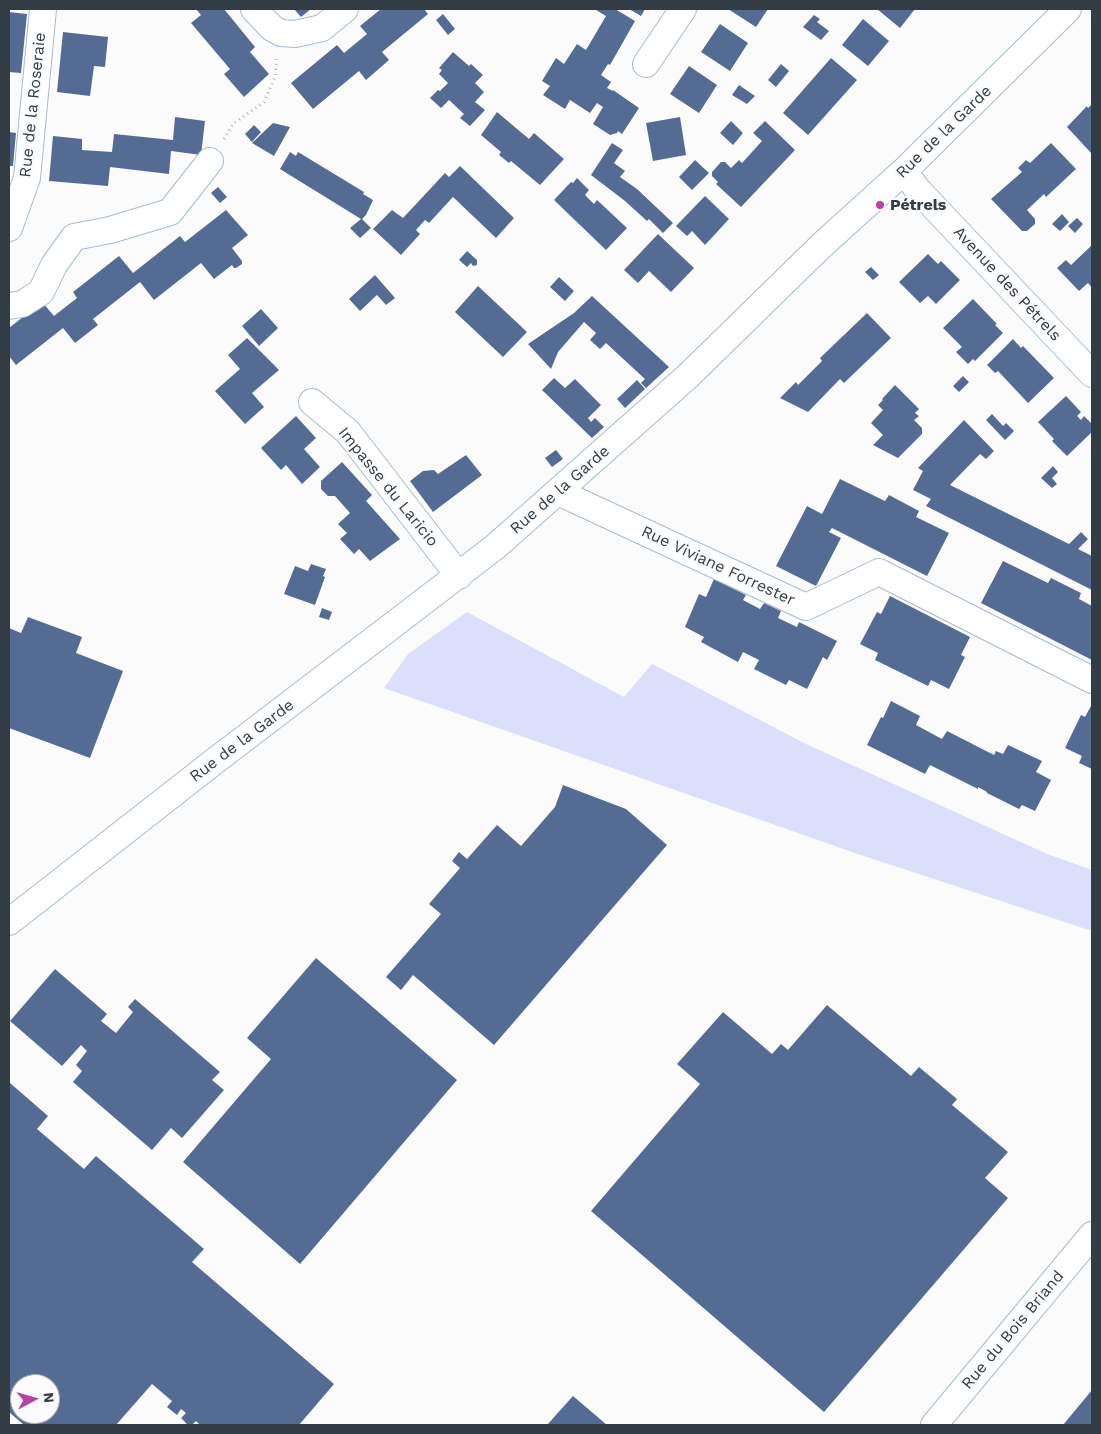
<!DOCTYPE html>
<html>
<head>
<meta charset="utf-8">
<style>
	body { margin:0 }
	#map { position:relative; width:1101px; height:1434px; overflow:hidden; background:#fbfbfb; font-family:"Work Sans",sans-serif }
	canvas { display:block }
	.frame { position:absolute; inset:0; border:10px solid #323c44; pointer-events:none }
	.north { position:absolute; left:10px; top:1374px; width:50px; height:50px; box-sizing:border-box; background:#fbfbfb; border:1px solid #abafb2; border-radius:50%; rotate:84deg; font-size:14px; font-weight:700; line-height:20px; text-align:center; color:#323c44 }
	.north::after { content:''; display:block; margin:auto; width:18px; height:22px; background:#b645a1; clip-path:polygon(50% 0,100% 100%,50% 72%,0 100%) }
</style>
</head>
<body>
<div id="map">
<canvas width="1101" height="1434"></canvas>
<div class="frame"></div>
<div class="north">N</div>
</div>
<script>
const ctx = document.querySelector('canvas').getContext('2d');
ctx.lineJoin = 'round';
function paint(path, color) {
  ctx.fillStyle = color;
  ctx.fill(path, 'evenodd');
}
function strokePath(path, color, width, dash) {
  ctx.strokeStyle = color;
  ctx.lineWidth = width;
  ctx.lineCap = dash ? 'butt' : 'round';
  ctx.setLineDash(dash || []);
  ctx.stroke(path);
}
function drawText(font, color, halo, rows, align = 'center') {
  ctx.font = font + ' "Work Sans",sans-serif';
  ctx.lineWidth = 5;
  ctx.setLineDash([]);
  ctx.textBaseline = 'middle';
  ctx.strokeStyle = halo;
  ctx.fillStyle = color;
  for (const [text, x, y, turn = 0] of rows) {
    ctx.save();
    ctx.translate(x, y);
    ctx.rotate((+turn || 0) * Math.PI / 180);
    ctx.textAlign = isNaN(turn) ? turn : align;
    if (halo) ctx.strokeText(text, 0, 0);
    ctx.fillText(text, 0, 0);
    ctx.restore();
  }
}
paint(new Path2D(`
	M467 612 624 697 652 664 806 744 1047 854 1092 870V931L855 853 384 688 408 654Z`), '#dbdffc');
paint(new Path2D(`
	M196 9H224L255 47 250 52 269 74 244 97 224 74 230 69 191 23 201 15Z
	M294 9H311L301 17Z
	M381 9H424L428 14 382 52 389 60 366 80 359 71 313 109 291 83 337 45 344 53 367 34 360 26Z
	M597 9H615L635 21 610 65 608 64 601 75 611 82 607 88 613 91V90L639 108 622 134 618 131 617 133 610 135 593 124 603 107 597 103 590 113 570 100 565 109 543 95 550 86 542 81 556 58 564 64 577 44 586 50 606 16 596 10Z
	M629 9H645L641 16Z
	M728 9H768L756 27Z
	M877 9H915L900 28Z
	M9 12 27 14 21 73 9 72Z
	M443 14 455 29 448 35 436 20Z
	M814 15 820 19 817 22 829 31 821 40 803 27Z
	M863 19 889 41 868 66 842 45Z
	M720 24 748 43 730 71 701 52Z
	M63 32 108 37 105 67 94 66 90 96 57 92Z
	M453 52 469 66 471 64 483 75 475 83 484 92 475 102 485 110 470 126 460 118 464 114 449 100 441 108 430 98 438 90 440 91 448 83 439 74 442 70 439 68Z
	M831 58 857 80 808 135 783 113Z
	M781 64 789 71 776 87 768 80Z
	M689 66 717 85 699 113 670 94Z
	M739 85 755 96 747 104 732 95Z
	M1092 104V154L1067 127 1087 106 1088 108Z
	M497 112 529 139 534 133 564 159 540 185 511 161 509 163 499 155 501 152 481 135Z
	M175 117 205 121 201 155 171 151 169 174 110 167 108 186 49 181 53 136 82 139V150L112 152 114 134 173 140Z
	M680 117 686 155 653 161 646 123Z
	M731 121 743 133 733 145 720 133Z
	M765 121 795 150 741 207 716 184 718 182 712 176V172L721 162H725L731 168 739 160 742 163 762 141 753 133Z
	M273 123 290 127 274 156 252 143Z
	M254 125 261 132 252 142 245 134Z
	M9 132 16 133 13 166H9Z
	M612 143 623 150 614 163 625 171 620 177 637 189 673 223 663 233 649 219 647 221 625 201 591 175Z
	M1051 143 1076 169 1046 197 1044 194 1027 210 1035 219V224L1027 231H1022L991 199 1022 172 1018 168 1026 160 1030 163Z
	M290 152 296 156 298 152 364 192 363 194 373 200 366 215 362 219 371 228 360 238 350 228 361 219 280 169Z
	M695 160 709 173 692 190 679 177Z
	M460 166 514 218 496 238 453 197 429 223 425 220 416 230 420 234 401 255 373 229 392 210 403 218 445 173 449 177Z
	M577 178 589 190 585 195 594 204 597 200 627 228 606 250 554 200 571 182 573 183Z
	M218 187 227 197 220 203 211 193Z
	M705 196 729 219 705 245 692 231 687 236 676 226Z
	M226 210 248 235 232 248 242 261V264L236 268H234L232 265 214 279 201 263 154 300 140 282 93 319 98 325 75 343 63 328 16 365 9 356V328L42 302 54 316 77 298 73 292 119 256 133 273 180 236 185 242Z
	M1062 214 1069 222 1060 231 1052 224Z
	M1077 218 1083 224 1075 233 1068 226Z
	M658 234 694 268 671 292 649 271 638 283 624 270Z
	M1092 245V288L1088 283 1079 291 1057 268 1066 260 1071 265Z
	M467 251 477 260V265L473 266 471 263 467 267 459 260Z
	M928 254 938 264 941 261 960 280 936 304 928 296 920 303 899 282Z
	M871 267 879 275 873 280 865 272Z
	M375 275 395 298 386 305 377 295 360 311 349 299Z
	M559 277 574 291 565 301 550 287Z
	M478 286 527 332 503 357 455 312Z
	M592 296 669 367 646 388 641 383 645 379 606 343 600 349 590 340 596 333 584 322 558 352 551 369 528 344 574 313Z
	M973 299 997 324 995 325 1003 333 975 361 973 359 968 364 956 352 962 347 943 328Z
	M261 309 278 328 259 346 242 326Z
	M867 313 891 338 844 383 840 379 808 412 780 398 796 382 798 385 822 361 820 358Z
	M247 338 279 370 252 393 264 407 245 424 215 391 240 369 228 355Z
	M1013 339 1021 348 1023 346 1054 378 1028 403 998 371 995 373 987 365Z
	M963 376 969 382 959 392 953 386Z
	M554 378 565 388 575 379 601 405 588 418 591 422 595 418 604 427 592 438 542 390Z
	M637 380 645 389 625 408 617 399Z
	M895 385 919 409 915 413 919 416 914 420 922 428V434L898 458 873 445 883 435 871 423 883 410 878 405 883 400 882 399Z
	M1066 396 1081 412 1077 416 1081 420 1084 416 1092 424V432L1067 456 1052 441 1054 439 1038 422Z
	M992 414 1003 426 1006 423 1014 431 1005 440 986 420Z
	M296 416 316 438 304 449 320 467 302 484 286 465 281 470 261 448Z
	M964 420 994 451 986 459 980 454 950 485 1069 544 1081 532 1088 539 1078 549 1092 556V590L926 506 931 499 913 490 923 471 918 468Z
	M556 450 563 459 552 467 545 458Z
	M466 455 482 475 433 512 410 481 423 471 434 470 438 474Z
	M342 462 372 495 366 501 400 539 370 561 359 549 354 554 340 539 347 533 338 524 350 513 335 496H328L321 489V481Z
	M1053 466 1058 472 1052 478 1057 484 1052 488 1041 478Z
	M840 479 885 501 889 495 919 511 916 517 949 533 927 576 832 528 829 532 841 538 816 586 776 566 807 506 822 514Z
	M1003 561 1048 583 1051 578 1081 593 1079 599 1092 606V660L981 603Z
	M311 564 326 569 323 576 325 577 315 605 284 594 295 566 308 571Z
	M714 579 746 595 743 600 760 609 764 603 781 611 778 618 797 627 799 622 837 641 827 660 823 657 807 689 789 680 786 685 754 669 759 660 743 652 738 662 701 642 704 637 685 627 699 594 706 597Z
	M890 596 970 637 961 655 965 657 949 689 931 680 928 686 875 660 878 653 860 644 877 612 881 614Z
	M322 608 332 612 329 620 319 617Z
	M28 617 82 637 76 653 123 671 90 758 9 728V628L21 633Z
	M891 701 920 716 916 725 942 739 947 731 994 755 996 751 1003 754 1008 745 1042 761 1036 772 1051 780 1035 811 1022 805 1019 809 987 793V792L978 787V789L930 765 925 774 867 745 881 717 883 718Z
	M1092 704V769L1079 763 1082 756 1065 748 1081 715 1085 717Z
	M563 785 626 809 667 845 494 1045 413 975 401 990 386 977 441 914 429 904 460 868 452 861 459 852 467 859 497 825 521 846 555 807Z
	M316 958 457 1080 300 1264 183 1162 271 1059 247 1038Z
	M55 969 107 1014 101 1021 116 1033 133 1012 128 1007 135 999 220 1072 212 1080 224 1090 182 1138 171 1128 152 1150 73 1082 82 1071 76 1065 87 1051 81 1045 62 1066 10 1021Z
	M827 1005 911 1076 919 1067 957 1099 952 1105 1008 1152 985 1178 1008 1198 824 1412 591 1211 700 1084 677 1064 723 1012 772 1054 781 1044 788 1050Z
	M10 1083 48 1116 37 1129 84 1169 96 1156 204 1249 192 1262 334 1384 299 1425H200L196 1421 192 1425H188L181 1418 186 1413 181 1409 177 1415 167 1407 172 1401 152 1384 116 1425H24L9 1412V1085ZM20 1384H50V1414H20Z
	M1092 1390V1425H1063Z
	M573 1396 607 1425H547Z`), '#546c93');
const minor = new Path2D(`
	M254 9 272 28 281 33 295 34 322 28 345 9
	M646 64 683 9
	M904 171 917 189 1092 374
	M9 228 27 178 43 9
	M9 306 22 304 41 292 54 265 74 237 110 230 170 212 210 161
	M312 402 348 432 459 576
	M558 492 806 607 879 572 1092 680
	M9 922 211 764 495 547 688 376 822 245 904 171 1068 9
	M934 1425 1092 1235`);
strokePath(minor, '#a4bccf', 28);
strokePath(new Path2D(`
	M224 139 233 124 264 102 275 77 277 56`), '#b4b8bb', 3, [1, 4]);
strokePath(minor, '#fff', 26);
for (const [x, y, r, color] of [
	[880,205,5,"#b645a1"]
]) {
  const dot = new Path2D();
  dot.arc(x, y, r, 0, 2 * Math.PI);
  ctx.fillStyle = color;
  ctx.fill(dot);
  strokePath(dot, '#fbfbfb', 2);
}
drawText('16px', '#323c44', '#fbfbfb', [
	["Rue de la Roseraie",33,105,-84],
	["Rue de la Garde",944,132,-44],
	["Avenue des Pétrels",1007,284,47],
	["Impasse du Laricio",388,487,51],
	["Rue de la Garde",560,490,-41],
	["Rue Viviane Forrester",718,566,25],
	["Rue de la Garde",242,741,-37],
	["Rue du Bois Briand",1013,1330,-50]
]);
drawText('bold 16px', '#323c44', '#fbfbfb', [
	["Pétrels",890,205]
], 'left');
</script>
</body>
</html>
